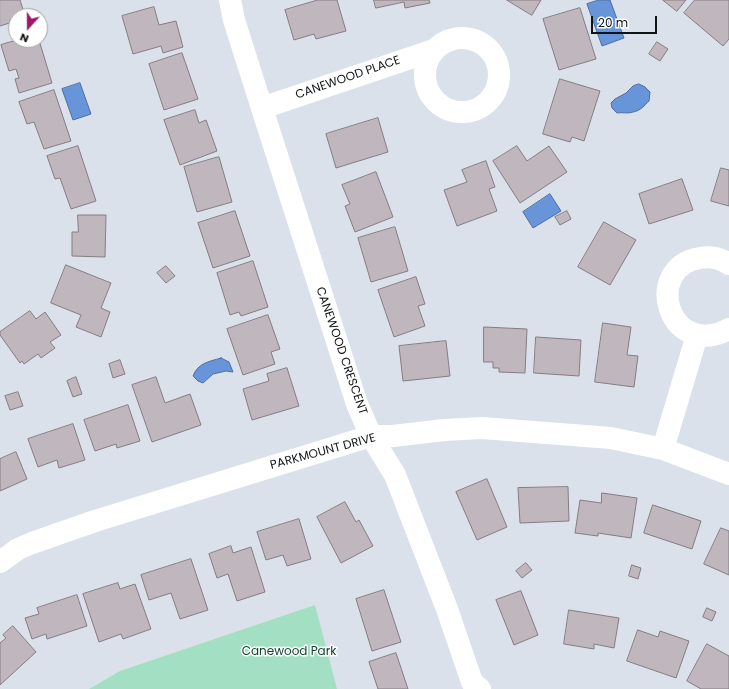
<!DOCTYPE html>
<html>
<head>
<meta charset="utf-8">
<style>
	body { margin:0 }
	#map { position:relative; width:729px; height:689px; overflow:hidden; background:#dae1ea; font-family:Poppins,sans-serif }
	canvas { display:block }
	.north { position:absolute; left:8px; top:8px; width:40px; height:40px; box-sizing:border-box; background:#fff; border:1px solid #a0a1a2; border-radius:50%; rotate:201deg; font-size:11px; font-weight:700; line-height:16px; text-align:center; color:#111416 }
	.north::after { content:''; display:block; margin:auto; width:14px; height:18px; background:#9d1869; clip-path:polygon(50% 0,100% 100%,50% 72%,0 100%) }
	.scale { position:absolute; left:591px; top:16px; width:66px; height:18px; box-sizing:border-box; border:2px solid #111416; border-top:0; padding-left:5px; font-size:12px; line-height:14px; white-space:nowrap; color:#111416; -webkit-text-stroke:3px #fff; paint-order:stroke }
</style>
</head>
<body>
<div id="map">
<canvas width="729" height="689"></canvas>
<div class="north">N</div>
<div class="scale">20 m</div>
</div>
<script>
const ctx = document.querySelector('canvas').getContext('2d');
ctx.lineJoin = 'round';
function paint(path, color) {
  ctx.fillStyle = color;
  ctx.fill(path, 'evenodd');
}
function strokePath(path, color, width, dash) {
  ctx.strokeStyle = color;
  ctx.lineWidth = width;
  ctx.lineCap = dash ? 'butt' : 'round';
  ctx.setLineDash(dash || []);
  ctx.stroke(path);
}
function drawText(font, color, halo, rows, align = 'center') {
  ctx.font = font + ' Poppins,sans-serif';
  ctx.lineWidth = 3;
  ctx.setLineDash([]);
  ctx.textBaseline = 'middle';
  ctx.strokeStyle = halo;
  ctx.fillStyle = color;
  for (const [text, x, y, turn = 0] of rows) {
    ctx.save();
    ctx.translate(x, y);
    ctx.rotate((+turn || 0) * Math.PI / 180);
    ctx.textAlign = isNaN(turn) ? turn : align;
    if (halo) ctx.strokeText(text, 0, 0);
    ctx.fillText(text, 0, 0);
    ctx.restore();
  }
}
paint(new Path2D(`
	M315 605 337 689H89L120 671Z`), '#a3e0c3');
const water = new Path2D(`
	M599 0H610L624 38 602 46 587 4Z
	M80 83 91 114 73 120 62 89Z
	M639 84 645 87 650 92 649 101C645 105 640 111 633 112 629 114 622 112 617 113L612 108 611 103 615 99 626 93 633 86Z
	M550 194 561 211 533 228 523 212Z
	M221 358 229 362 233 372 226 371 213 374 203 383 198 381 193 376C198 363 208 362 221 358Z`);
paint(water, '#6895d9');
strokePath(water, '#4e6e9e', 1);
const building = new Path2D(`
	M0 0H20L25 16H16V21L0 26Z
	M318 0H337L346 31 316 39 314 34 294 40 285 10Z
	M374 0H429L430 3 405 8 404 2 376 8Z
	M507 0H541L532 15Z
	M663 0H686L677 11Z
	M695 0H729V39L723 46 684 13Z
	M154 7 159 25 176 21 183 47 163 53 161 46 133 54 122 16Z
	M580 8 596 59 559 70 543 19Z
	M17 40H39L52 83 19 93 15 79 19 78 16 69 9 71 1 45Z
	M657 42 668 49 660 61 649 54Z
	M182 53 198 99 164 110 149 64Z
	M560 79 600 91 584 141 572 137 570 142 543 134Z
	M54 90 71 141 44 149 34 122 27 124 19 102Z
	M195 110 199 123 206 120 217 151 180 165 164 120Z
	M378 118 388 152 336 168 326 134Z
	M78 146 96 201 71 209 60 178 55 179 47 156Z
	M517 146 527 161 549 146 567 172 520 203 493 161Z
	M219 157 232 202 197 212 184 167Z
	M486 161 495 187 489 189 497 211 457 226 444 190 467 182 462 170Z
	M721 168 729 170V206L711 201Z
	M376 172 393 217 355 232 345 206 350 204 342 185Z
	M682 179 693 210 649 224 639 194Z
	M235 211 250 256 213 268 198 223Z
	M567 211 571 219 560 225 555 217Z
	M78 215H106L105 257 72 256V232H78Z
	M604 222 636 240 610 285 578 267Z
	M395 227 408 271 371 282 358 238Z
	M253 261 268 307 241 316 239 312 230 315 217 273Z
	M66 265 111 283 101 308 110 312 101 337 76 327 81 315 51 303Z
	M166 266 175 276 166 283 157 273Z
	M416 277 425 304 418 306 425 326 394 337 378 290Z
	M30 311 36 319 45 312 61 335 50 342 55 348 41 358 38 354 24 364 22 361 20 363 0 335V332Z
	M268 315 280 349 271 352 275 364 243 375 227 329Z
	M603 323 631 327 627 355 638 356 634 387 595 382Z
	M484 327 527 329 525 373 499 372V368H493V362H484Z
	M536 337 581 340 579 376 534 373Z
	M446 341 450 376 403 381 399 346Z
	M120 360 125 374 113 378 109 364Z
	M287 368 299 406 252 420 243 389 269 381 267 374Z
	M76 377 82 394 73 397 67 381Z
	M156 377 165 403 190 394 201 425 152 442 132 385Z
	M18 392 23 406 10 410 5 396Z
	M128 405 140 441 117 448 116 444 95 451 84 420Z
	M73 424 85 460 59 468 57 460 38 467 28 439Z
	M16 452 27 479 0 491V459Z
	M487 479 507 527 477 540 456 492Z
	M568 487 569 521 520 523 518 488Z
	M602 493 637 498 631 538 598 533V536L575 533 580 500 601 503Z
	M345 502 356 522 359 520 373 546 341 563 317 517Z
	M653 505 701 521 692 549 644 533Z
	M299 519 311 559 287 566 283 555 266 560 257 532Z
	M721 528 729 531V575L704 564Z
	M231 546 233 553 251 547 265 592 237 601 228 574 217 578 209 554Z
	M191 559 208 610 180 619 171 593 149 600 141 575Z
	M526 563 532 570 522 578 516 571Z
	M632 565 641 568 638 579 629 576Z
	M118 583 120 589 135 584 151 629 123 639 121 634 99 642 83 594Z
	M384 590 401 642 372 651 356 599Z
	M521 591 538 635 514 645 496 600Z
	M77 595 87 626 47 639 46 634 32 639 25 618 39 614 37 608Z
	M707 608 716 612 712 621 703 617Z
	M569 610 619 618 614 648 594 644V649L564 644Z
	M13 626 36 652 0 685V643L6 638 3 635Z
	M638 630 658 637 660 631 689 641 676 678 627 661Z
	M707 644 729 656V689H701L687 681Z
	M396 653 408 689H378L369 662Z`);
paint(building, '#c0b7be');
strokePath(building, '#857c83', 1);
strokePath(new Path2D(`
	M230 0 234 20 267 124 357 404 371 436 395 475 447 609 472 682 480 689
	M425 75a37 37 0 1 1 74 0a37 37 0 1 1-74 0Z
	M262 108 434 50
	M729 264C720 258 711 256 700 258 642 267 668 361 729 329
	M663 449 697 335
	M0 562 18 549 32 543 95 521 371 436H393L444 430 482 428 611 438 663 449 729 474`), '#fff', 22);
drawText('12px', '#111416', '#fff', [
	["CANEWOOD PLACE",348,78,-19],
	["CANEWOOD CRESCENT",341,351,71],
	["PARKMOUNT DRIVE",323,452,-15]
]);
drawText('12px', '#15402f', '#fff', [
	["Canewood Park",289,652]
]);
</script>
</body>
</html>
